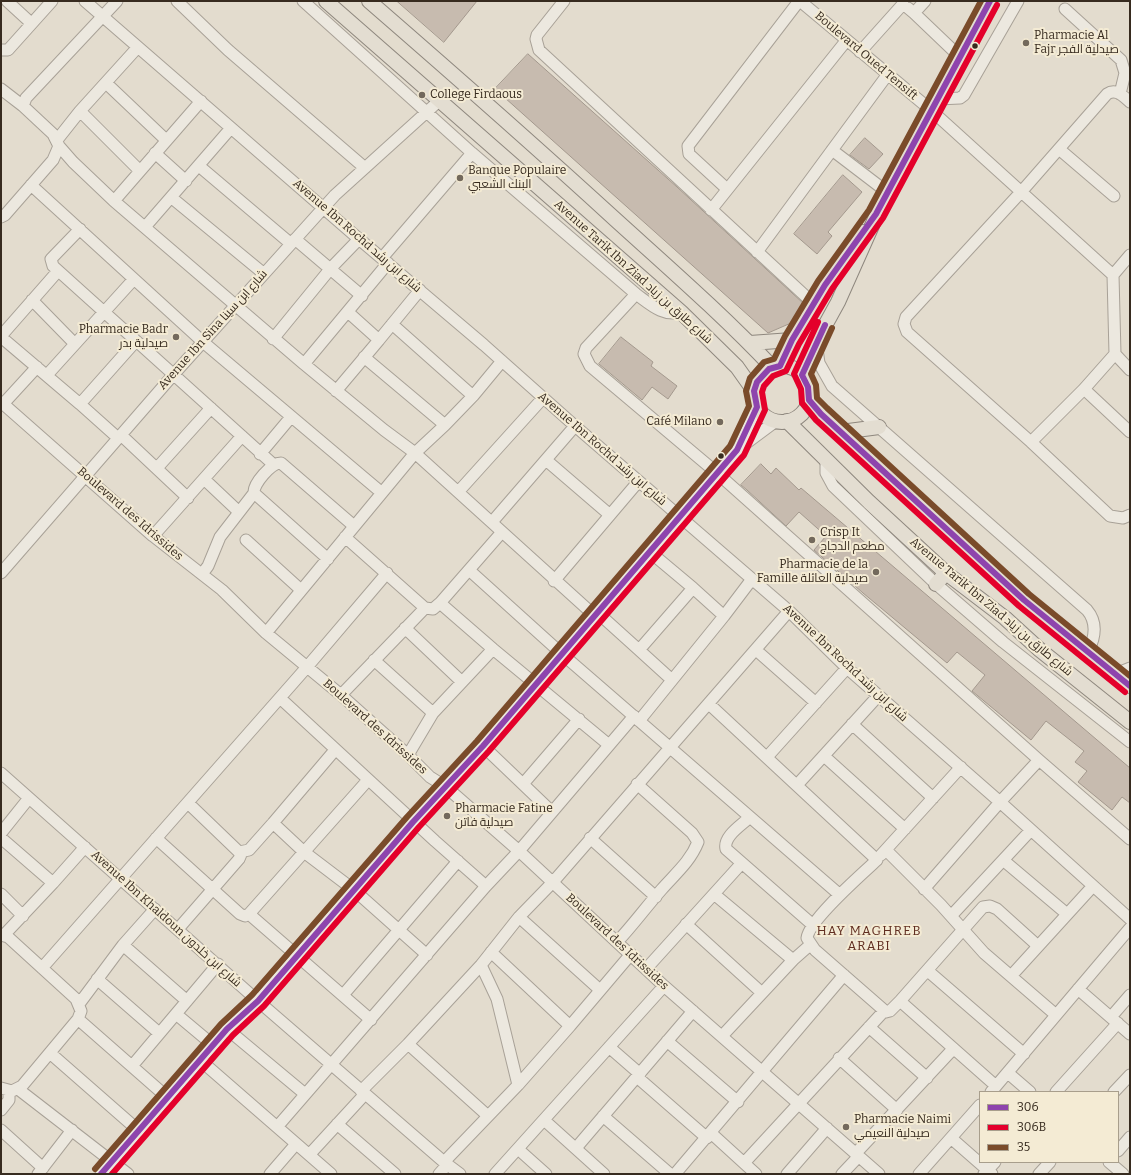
<!DOCTYPE html>
<html>
<head>
<meta charset="utf-8">
<style>
	body { margin:0 }
	#map { position:relative; width:1131px; height:1175px; overflow:hidden; background:#e3dcce; font-family:Bitter,serif }
	canvas { display:block }
	.frame { position:absolute; inset:0; border:2px solid #372b1f; pointer-events:none }
	.legend { position:absolute; left:979px; top:1091px; width:140px; height:72px; box-sizing:border-box; background:#f4ebd4; border:1px solid #a89e8c; margin:0; padding:5px 7px; list-style:none; font-size:12px; color:#372b1f }
	.legend li { display:flex; align-items:center; gap:8px; height:20px }
	.legend b { width:20px; border:1px solid #a89e8c }
</style>
</head>
<body>
<div id="map">
<canvas width="1131" height="1175"></canvas>
<div class="frame"></div>
<ul class="legend">
<li><b style="height:5px;background:#8e44ad"></b>306</li>
<li><b style="height:5px;background:#e4002b"></b>306B</li>
<li><b style="height:5px;background:#7a4b2a"></b>35</li>
</ul>
</div>
<script>
const ctx = document.querySelector('canvas').getContext('2d');
ctx.lineJoin = 'round';
function paint(path, color) {
  ctx.fillStyle = color;
  ctx.fill(path, 'evenodd');
}
function strokePath(path, color, width, dash) {
  ctx.strokeStyle = color;
  ctx.lineWidth = width;
  ctx.lineCap = dash ? 'butt' : 'round';
  ctx.setLineDash(dash || []);
  ctx.stroke(path);
}
function drawText(font, color, halo, rows, align = 'center') {
  ctx.font = font + ' Bitter,Cairo,serif';
  ctx.lineWidth = 4;
  ctx.setLineDash([]);
  ctx.textBaseline = 'middle';
  ctx.strokeStyle = halo;
  ctx.fillStyle = color;
  for (const [text, x, y, turn = 0] of rows) {
    ctx.save();
    ctx.translate(x, y);
    ctx.rotate((+turn || 0) * Math.PI / 180);
    ctx.textAlign = isNaN(turn) ? turn : align;
    if (halo) ctx.strokeText(text, 0, 0);
    ctx.fillText(text, 0, 0);
    ctx.restore();
  }
}
const building = new Path2D(`
	M397 1H477L444 42Z
	M528 54 677 187 804 304 791 323 768 333 495 89Z
	M865 138 883 154 869 169 850 155Z
	M843 175 862 192 828 232 832 236 817 254 794 234Z
	M621 337 653 362 651 366 677 386 668 399 652 387 642 400 599 364Z
	M761 464 771 474 776 468 799 490 801 488 1130 768V803L1122 797 1112 810 1078 782 1087 771 1075 762 1084 751 1046 721 1031 740 972 691 985 675 957 652 947 663 863 593 814 550 826 536 799 512 786 526 747 490 741 485Z`);
paint(building, '#c7bbaf');
strokePath(building, '#a3988d', 1);
const minor = new Path2D(`
	M7 1 31 23
	M85 1 359 239 484 345 575 426 789 611 847 668 1000 802 1130 919
	M177 1 228 50 365 168
	M303 1 472 153 636 294C650 304 663 317 681 312
	M564 1 537 35 536 39 539 50 814 304
	M800 1 932 111 1113 275
	M908 8 914 13 925 1
	M1065 9 1121 60 1125 73 1120 94
	M914 13 959 56
	M1 50H8L52 1
	M860 52 903 4
	M106 83 166 140
	M1 89 23 106
	M938 99 960 98 964 95 1018 1
	M1130 102C1123 96 1116 88 1107 94L1022 191 906 317 904 324 907 332 1031 442 1110 516 1123 518 1130 515
	M80 111 140 171
	M57 140 80 111 138 47
	M59 146 73 162 114 201 304 364 388 263
	M1059 149 1114 196
	M832 150 887 192
	M155 153 186 181
	M199 166 290 243
	M31 185 203 342 382 493
	M727 189 689 154 688 146 799 1
	M172 198 263 273
	M114 201 201 101
	M711 210 846 41
	M1 217 5 215 53 160 59 146 53 134 23 106 26 98 117 1
	M145 227 231 128
	M80 229 51 259 53 266 274 465
	M295 239 362 296
	M757 252 888 74
	M382 258 472 153
	M636 294 586 348 584 354 590 366 717 473 1039 760 1130 839
	M32 300 75 344
	M349 313 379 340 420 290
	M392 324 473 396 502 361
	M1 336 58 271
	M1 337 80 404 118 438
	M273 339 331 268 359 239
	M816 342 819 363 832 386 1087 610C1098 623 1095 638 1088 652
	M1115 354 1130 370
	M364 357 445 425 473 396
	M304 364 384 430 415 453 595 616
	M47 375 134 279
	M1084 389 1130 432
	M336 391 379 340
	M1 402 153 536 222 590 266 633 341 695 408 755 430 777 446 787 519 851 664 986 879 1174
	M3 404 37 367
	M80 404 136 341
	M121 435 188 498
	M1031 442 1084 389 1115 354 1113 275 1130 255
	M738 450 757 407
	M260 454 291 417
	M546 460 610 515
	M826 460V473L833 486 936 584 1003 642 1130 742
	M157 468 211 408
	M204 479 239 512
	M459 491 543 398
	M492 522 575 426
	M153 536 242 436
	M345 537 425 608 433 609 440 603 502 532
	M246 540 301 590
	M650 552 693 588
	M328 559 254 493C253 484 271 463 281 463L354 526
	M469 570 562 654 840 895
	M1 573 174 374 335 195 440 100
	M202 574 208 566 220 537 254 493
	M554 581 638 482
	M440 603 493 649 609 745
	M598 613 639 650 693 588 724 616 752 579
	M405 628 462 682
	M266 633 415 453 445 425
	M639 650 672 680
	M756 650 816 703
	M374 660 433 713
	M1115 674 1130 668
	M341 695 425 608
	M280 698 435 841 486 886
	M709 704 877 860C862 874 809 920 807 938L815 950 886 1012 890 1011 900 1001 983 907 990 906 997 909 1038 946
	M639 721 724 616
	M852 724 933 798
	M483 746 552 812
	M408 755 433 713 493 649
	M824 756 905 829
	M767 757 847 668
	M1 773 258 1001 444 1162 460 1174
	M523 784 579 719
	M797 785 878 696
	M188 803 239 852 249 850 273 823 304 852 354 890 427 955
	M750 817C742 825 723 836 726 849L814 926
	M273 823 335 750
	M1 833 29 798
	M1 838 53 883
	M156 838 240 914 245 916 249 914 368 780
	M590 838 656 897
	M886 850 941 905 984 953 1056 1015
	M881 855 961 767
	M1003 860 1067 914
	M924 889 1000 802 1039 760
	M1 894 23 916
	M714 894 793 960 810 945
	M249 914 371 1020
	M951 916 1031 830
	M519 917 600 990
	M686 924 762 993
	M178 929 239 859 242 852
	M1 935 8 937 76 999 81 1011 78 1019 22 1086 12 1091 1 1088
	M4 935 53 883 85 847
	M617 942C633 925 646 907 662 889 675 874 690 862 698 842L692 833 637 784
	M123 945 187 1001
	M481 965 497 999 518 1085
	M42 968 307 667 387 573
	M646 969 741 864
	M928 971 1024 1054
	M1011 976 1093 886
	M97 979 159 1033
	M1078 989 1130 1034
	M343 995 458 861
	M900 1001 996 1086
	M79 1004 123 945 155 909
	M176 1014 213 1045
	M1111 1017 1130 995
	M78 1019 168 1098
	M570 1026 631 954
	M869 1027 927 1078
	M227 1029 305 1094
	M722 1036 793 960
	M667 1041 738 1102
	M408 1044 488 1116
	M609 1047 640 1074
	M50 1053 139 1131
	M839 1058 897 1110
	M200 1060 331 1174
	M132 1066 218 964
	M1008 1073 1030 1092
	M637 1077 707 1138
	M18 1089 128 1174
	M361 1091 408 1044 481 965 519 917 553 882 789 611
	M991 1092 1130 928
	M1056 1092 1118 1023
	M1114 1092 1130 1075
	M1 1110 9 1100V1091
	M603 1116 670 1174
	M544 1120 604 1174
	M337 1124 395 1174
	M277 1127 486 886 519 851 634 716
	M1 1130 43 1168
	M711 1133 756 1174
	M951 1138 992 1174
	M576 1148 693 1011
	M518 1149 546 1174
	M1118 1151 1130 1137
	M856 1153 953 1049
	M309 1155 365 1094
	M444 1162 518 1085 570 1026 491 952
	M1109 1162 1123 1174
	M744 1163 884 1011
	M38 1174 72 1130
	M101 1174 227 1029 258 1001 413 822 483 746 737 450 776 421
	M270 1174 296 1144
	M439 1174 447 1165
	M495 1174 664 986
	M675 1174 844 975
	M787 1174 827 1128
	M842 1174 859 1156
	M919 1174 980 1105
	M984 1174 995 1162
	M1039 1174 1050 1162`);
const major = new Path2D(`
	M326 1 681 312 737 367 754 391
	M369 1C452 73 535 146 617 221 670 269 724 316 773 368
	M750 343 792 340
	M780 366C803 319 831 274 862 232
	M754 394a28 28 0 1 1 56 0a28 28 0 1 1-56 0Z
	M802 375 816 342 838 302 887 192 990 1
	M809 400 821 414 1024 600 1064 634 1130 686
	M787 421 869 502 946 573 1005 618 1040 650 1130 722
	M841 432 879 427
	M936 584 946 573`);
strokePath(minor, '#a8a197', 13);
strokePath(major, '#8e877e', 16);
strokePath(minor, '#ece8df', 11);
strokePath(major, '#e3ddd1', 14);
strokePath(new Path2D(`
	M825 325 802 375 808 387 809 400 821 414 1024 600 1130 686
	M101 1174 227 1029 258 1001 413 822 483 746 737 450 757 407 754 391 757 382 769 369 780 366 792 340 825 285 876 214 990 1`), '#8e44ad', 6);
strokePath(new Path2D(`
	M818 322 794 374 801 389 802 403 816 420 1019 606 1125 692
	M112 1174 233 1035 264 1006 419 827 489 751 744 455 765 410 762 392 764 386 773 376 786 371 799 344 832 289 883 218 997 5`), '#e4002b', 6);
strokePath(new Path2D(`
	M832 328 811 374 816 385 817 398 827 408 1029 594 1130 676
	M95 1169 221 1024 252 995 407 817 477 741 730 446 749 406 746 391 750 378 764 362 774 359 785 336 818 281 869 210 981 1`), '#7a4b2a', 6);
for (const [x, y, r, color] of [
	[1026,43,4,"#73695c"],
	[975,46,3.5,"#372b1f"],
	[422,95,4,"#73695c"],
	[460,178,4,"#73695c"],
	[176,337,4,"#73695c"],
	[720,422,4,"#73695c"],
	[721,456,3.5,"#372b1f"],
	[812,540,4,"#73695c"],
	[876,572,4,"#73695c"],
	[447,816,4,"#73695c"],
	[846,1127,4,"#73695c"]
]) {
  const dot = new Path2D();
  dot.arc(x, y, r, 0, 2 * Math.PI);
  ctx.fillStyle = color;
  ctx.fill(dot);
  strokePath(dot, '#f4ebd4', 1.5);
}
drawText('12px', '#372b1f', '#f4ebd4', [
	["Pharmacie Al",1034,36],
	["Fajr صيدلية الفجر",1034,50],
	["College Firdaous",430,95],
	["Banque Populaire",468,171],
	["البنك الشعبي",468,185],
	["Pharmacie Badr",168,330,"right"],
	["صيدلية بدر",168,344,"right"],
	["Café Milano",712,422,"right"],
	["Crisp It",820,533],
	["مطعم الدجاج",820,547],
	["Pharmacie de la",868,565,"right"],
	["Famille صيدلية العائلة",868,579,"right"],
	["Pharmacie Fatine",455,809],
	["صيدلية فاتن",455,823],
	["Pharmacie Naimi",854,1120],
	["صيدلية النعيمي",854,1134]
], 'left');
drawText('12px', '#372b1f', '#f4ebd4', [
	["Boulevard Oued Tensift",866,56,40],
	["Avenue Ibn Rochd شارع ابن رشد",357,236,41],
	["Avenue Tarik Ibn Ziad شارع طارق بن زياد",633,272,42],
	["Avenue Ibn Sina شارع ابن سينا",213,330,-48],
	["Avenue Ibn Rochd شارع ابن رشد",602,449,41],
	["Boulevard des Idrissides",130,514,41],
	["Avenue Tarik Ibn Ziad شارع طارق بن زياد",991,607,40],
	["Avenue Ibn Rochd شارع ابن رشد",845,663,43],
	["Boulevard des Idrissides",375,727,42],
	["Avenue Ibn Khaldoun شارع ابن خلدون",166,919,42],
	["Boulevard des Idrissides",617,942,43]
]);
ctx.letterSpacing = '1px';
drawText('13px', '#612e21', '#f4ebd4', [
	["HAY MAGHREB",869,931],
	["ARABI",869,946]
]);
ctx.letterSpacing = '0px';
</script>
</body>
</html>
